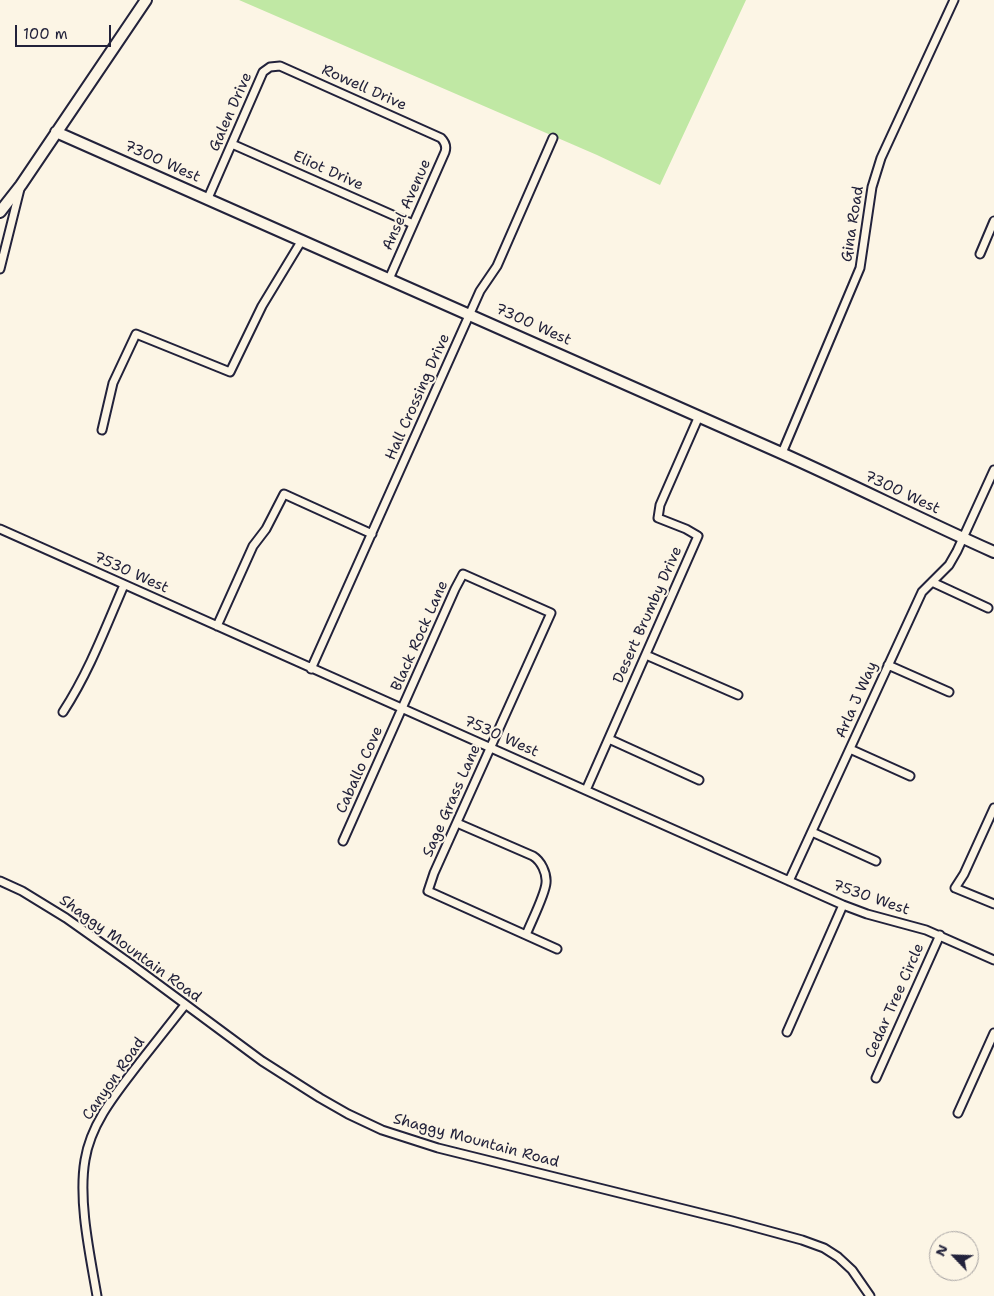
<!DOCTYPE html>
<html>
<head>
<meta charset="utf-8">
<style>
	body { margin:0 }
	#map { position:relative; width:994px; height:1296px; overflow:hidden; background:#fcf5e5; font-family:"Shantell Sans",sans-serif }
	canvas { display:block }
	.north { position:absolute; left:929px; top:1231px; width:50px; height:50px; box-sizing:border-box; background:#fcf5e5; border:1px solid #a5a1a1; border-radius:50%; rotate:294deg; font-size:14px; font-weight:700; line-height:20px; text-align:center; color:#22223b }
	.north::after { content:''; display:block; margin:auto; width:18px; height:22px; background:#22223b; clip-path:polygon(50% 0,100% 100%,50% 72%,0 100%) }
	.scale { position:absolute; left:15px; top:25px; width:96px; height:22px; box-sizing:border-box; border:2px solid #22223b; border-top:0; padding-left:6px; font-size:15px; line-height:18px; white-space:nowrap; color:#22223b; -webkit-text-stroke:4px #fcf5e5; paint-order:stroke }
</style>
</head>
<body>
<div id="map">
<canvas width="994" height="1296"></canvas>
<div class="north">N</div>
<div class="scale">100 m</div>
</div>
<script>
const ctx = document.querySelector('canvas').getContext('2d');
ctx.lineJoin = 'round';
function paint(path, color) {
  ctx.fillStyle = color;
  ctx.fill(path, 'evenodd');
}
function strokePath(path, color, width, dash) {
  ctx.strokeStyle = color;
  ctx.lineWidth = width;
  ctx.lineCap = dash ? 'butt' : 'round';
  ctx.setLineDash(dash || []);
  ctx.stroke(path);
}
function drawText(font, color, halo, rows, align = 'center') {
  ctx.font = font + ' "Shantell Sans",sans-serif';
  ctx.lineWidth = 4;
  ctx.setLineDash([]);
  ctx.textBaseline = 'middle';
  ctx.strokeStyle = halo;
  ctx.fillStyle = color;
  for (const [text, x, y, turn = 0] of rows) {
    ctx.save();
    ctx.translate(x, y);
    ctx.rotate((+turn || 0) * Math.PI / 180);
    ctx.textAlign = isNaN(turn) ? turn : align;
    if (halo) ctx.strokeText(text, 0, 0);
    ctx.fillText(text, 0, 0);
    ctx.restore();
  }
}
paint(new Path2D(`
	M239 0H746L660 185 597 155Z`), '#c0e8a4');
const street = new Path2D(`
	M232 144 413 224
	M208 198 263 72 270 67 280 66 441 138C445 142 447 146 445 152L389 279
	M980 254 994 221
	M0 269 20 189
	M102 430 113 383 136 334 230 372 262 306 302 240
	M782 453 860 268 872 187 881 158 954 0
	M0 529 843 905 867 914 926 930 994 960
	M932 582 988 608
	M217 626 253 546 266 529 284 494 372 534
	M646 655 738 695
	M888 665 949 692
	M311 669 480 291 497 266 553 138
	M63 712C89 672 105 629 124 585
	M609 739 699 780
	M850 749 910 776
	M586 790 698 536 686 529 658 518 660 505 699 416
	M994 808 964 874 955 888 994 904
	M457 823 533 856C541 861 547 873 546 883 545 895 531 922 526 935
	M812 832 876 861
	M343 841 455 589 463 574 551 613 434 873 428 891 557 949
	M0 881 22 891 66 918 131 964 262 1061 320 1098 348 1114 382 1130 438 1148 732 1221 802 1240 824 1248 838 1257 852 1270 870 1296
	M789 881 922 592 949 565 957 551 994 470
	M787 1032 843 905
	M876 1078 940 935
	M958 1113 994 1033
	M97 1296C90 1255 78 1201 85 1160 91 1122 118 1091 140 1062 155 1043 170 1024 185 1005`);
const secondary = new Path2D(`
	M56 132C298 237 539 344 779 452 851 484 922 520 994 552
	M0 212 21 185 146 0`);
strokePath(street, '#22223b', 11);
strokePath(secondary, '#22223b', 14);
strokePath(street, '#fcf5e5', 7);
strokePath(secondary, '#fcf5e5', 10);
drawText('15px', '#22223b', '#fcf5e5', [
	["Rowell Drive",364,88,24],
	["Galen Drive",231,112,-66],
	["7300 West",162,162,24],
	["Eliot Drive",328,171,24],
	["Ansel Avenue",407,205,-66],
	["Gina Road",853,224,-81],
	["7300 West",533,325,24],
	["Hall Crossing Drive",418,397,-66],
	["7300 West",902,493,25],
	["7530 West",131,573,24],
	["Desert Brumby Drive",648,615,-66],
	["Black Rock Lane",420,636,-66],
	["Arla J Way",857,700,-66],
	["7530 West",501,737,24],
	["Caballo Cove",360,770,-66],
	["Sage Grass Lane",452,801,-66],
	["7530 West",871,898,19],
	["Shaggy Mountain Road",130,949,36],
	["Cedar Tree Circle",895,1001,-66],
	["Canyon Road",114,1079,-55],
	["Shaggy Mountain Road",476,1141,15]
]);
</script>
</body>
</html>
